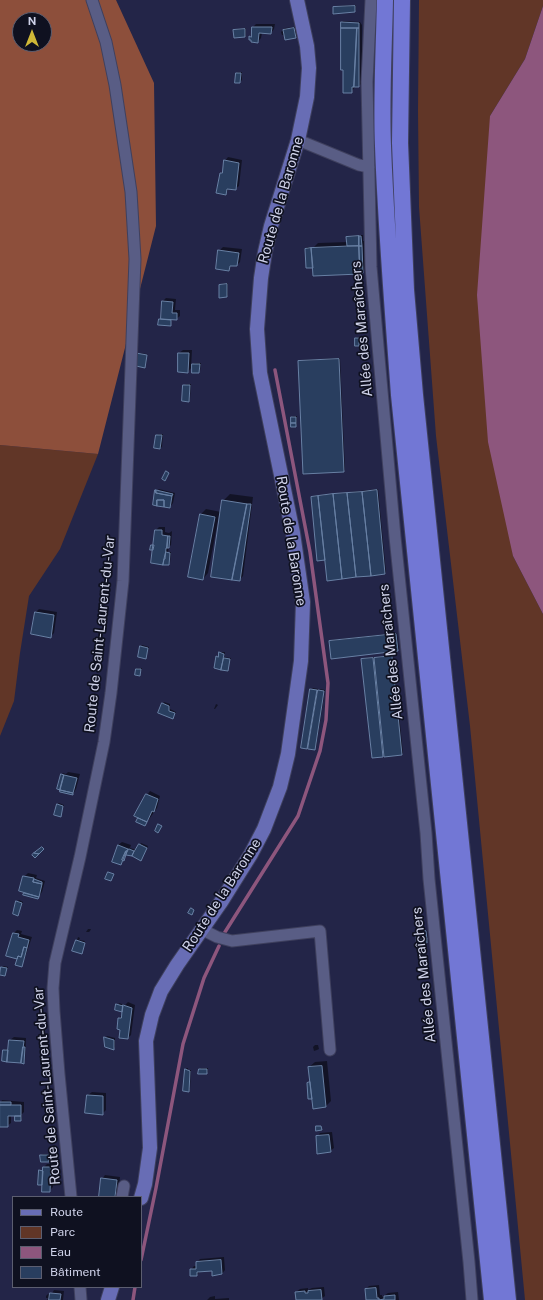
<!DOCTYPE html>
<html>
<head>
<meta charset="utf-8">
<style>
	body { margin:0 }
	#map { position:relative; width:543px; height:1300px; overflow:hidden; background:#232548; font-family:"Public Sans",sans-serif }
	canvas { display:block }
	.legend { position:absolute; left:12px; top:1196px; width:130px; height:92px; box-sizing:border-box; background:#0f1120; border:1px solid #5c5e70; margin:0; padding:5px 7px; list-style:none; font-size:12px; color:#cfd2e9 }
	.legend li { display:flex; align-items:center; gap:8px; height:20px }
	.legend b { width:20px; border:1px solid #5c5e70 }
	.north { position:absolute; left:12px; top:12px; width:40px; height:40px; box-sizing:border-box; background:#0f1120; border:1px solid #5c5e70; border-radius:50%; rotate:0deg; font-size:11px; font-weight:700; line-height:16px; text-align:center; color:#cfd2e9 }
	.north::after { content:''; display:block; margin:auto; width:14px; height:18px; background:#cfb837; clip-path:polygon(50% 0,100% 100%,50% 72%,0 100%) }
</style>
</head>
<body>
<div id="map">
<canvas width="543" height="1300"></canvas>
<ul class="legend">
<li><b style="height:5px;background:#686db5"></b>Route</li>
<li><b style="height:11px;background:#613627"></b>Parc</li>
<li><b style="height:11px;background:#8d567d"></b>Eau</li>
<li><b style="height:11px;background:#293e5f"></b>Bâtiment</li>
</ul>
<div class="north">N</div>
</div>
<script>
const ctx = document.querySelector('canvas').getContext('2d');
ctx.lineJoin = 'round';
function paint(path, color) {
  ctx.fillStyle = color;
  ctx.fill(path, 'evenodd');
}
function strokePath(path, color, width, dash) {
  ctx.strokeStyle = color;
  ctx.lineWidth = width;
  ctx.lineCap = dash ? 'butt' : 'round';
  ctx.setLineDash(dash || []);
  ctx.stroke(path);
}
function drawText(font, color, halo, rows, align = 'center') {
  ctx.font = font + ' "Public Sans",sans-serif';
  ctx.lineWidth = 3.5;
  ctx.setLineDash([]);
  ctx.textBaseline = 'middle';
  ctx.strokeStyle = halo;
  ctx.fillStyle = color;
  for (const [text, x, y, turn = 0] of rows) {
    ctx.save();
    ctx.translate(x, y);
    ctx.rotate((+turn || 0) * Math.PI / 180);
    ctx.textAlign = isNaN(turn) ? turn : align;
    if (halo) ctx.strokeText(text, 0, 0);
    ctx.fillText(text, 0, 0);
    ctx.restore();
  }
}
paint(new Path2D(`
	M419 0H543V6L525 59 490 116 513 556 543 614V1300H525L470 726 436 436 419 207 418 111Z
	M0 445 98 454 60 549 29 596 20 653 14 701 0 736Z`), '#613627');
paint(new Path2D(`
	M0 0H116L154 83 156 226 98 454 0 445ZM20 20H44V44H20Z`), '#8d4f3b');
paint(new Path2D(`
	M543 6V614L513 556 488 442 477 295 490 116 525 59Z`), '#8d567d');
paint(new Path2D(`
	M356 5V10L354 11 334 8 335 6Z
	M343 21 360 22 362 25V83L359 86H356L351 92 342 23Z
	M256 24H275L274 29 271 33H262L261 38 258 42 250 37 252 35 253 27Z
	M296 27 297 35 296 37 282 35 281 32 285 28Z
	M246 28V35L245 37 234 30 236 29Z
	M238 72H242V80L240 82 237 73Z
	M228 157 242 160 239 186 235 189 229 188 226 194 221 173 223 171 225 161Z
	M363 235V241H364L365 267 363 272 313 267 306 249 307 247H314L318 243 348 242 347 237 349 236Z
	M223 247 242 249 240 262 237 265H232L229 269 219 251Z
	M228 283V295L227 296 220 285 221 284Z
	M166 298 176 299 175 310H180V316L176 319H172L170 325 160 320 161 318 163 301Z
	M357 337H360V343L359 345 356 338Z
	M183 350H192L191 368 188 372 179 371V353Z
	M138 353 147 354 146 365 144 366 137 354Z
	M340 358 345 470 343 471 299 361 301 360Z
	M195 363H201L200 371 199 372 193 364Z
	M186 384H191L190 399 188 401 184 386Z
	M293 416H297V424L295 426 292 417Z
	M159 434H163L162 447 160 448 157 435Z
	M159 489 175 493 173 503 170 507 157 491Z
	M378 489 386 572 385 574 326 559 312 497 313 496Z
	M230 494 253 497 243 576 239 580 221 516 219 515 208 573 203 579 201 514 206 509 221 512 223 501Z
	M159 527H165V532L169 533 172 531 171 545 169 547 168 552H171L170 563 169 564 152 563 154 549 152 545 154 544 156 530Z
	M39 609 57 612 54 633 50 637 36 612Z
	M397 633 399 649 398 650 330 642 331 640Z
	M142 645 149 647 146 657 141 647Z
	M221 652H225L224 657 231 658 227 670 215 668 217 657Z
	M393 655 403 753 402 754H385L383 756 363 659 364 658 374 657V659L377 657Z
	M138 668H142L140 675 136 669Z
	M313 688 318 689 317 693 320 689 325 690 316 747 314 749 310 744 307 748 311 690Z
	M164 702 170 704V709L176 712 173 717 163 704Z
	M216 704 218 705 215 709H214Z
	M68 772 80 774 76 789 73 794 62 775 63 773 66 774Z
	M150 791 160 796 157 808 145 825 138 822 147 795Z
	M59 803 64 805 60 815 57 805Z
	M122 842 131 845 130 848 137 850 141 843 148 846 142 858 126 854 124 860 120 864 118 845Z
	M28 873 37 875 36 878 45 881 42 892 38 898 25 893 26 892 24 877Z
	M19 900 23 902 18 915 17 902Z
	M88 929H91L90 931 89 932H86Z
	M17 930 22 931 21 934 32 937 22 966 18 959 7 956 14 933Z
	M427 930 428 941 427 942 417 932 418 931Z
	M78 937 80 938 79 940 85 941 81 953 74 951Z
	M4 966 8 967 5 975 2 967Z
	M128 1002 135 1005 131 1035 128 1038 121 1029 119 1018 123 1014V1011L116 1010 119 1003 125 1005Z
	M107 1036 115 1038V1047L114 1048 105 1038Z
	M14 1037 26 1038 25 1061 23 1063 8 1060 7 1061 4 1050 5 1049H10V1040Z
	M315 1045H318L319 1049 317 1050 314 1051 313 1047Z
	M327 1061 331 1101 326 1106 312 1096 308 1083 311 1081 309 1067 315 1062Z
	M187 1068H188V1070H191L190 1089 188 1090H184L186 1069Z
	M201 1068H208V1072L206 1073 200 1070Z
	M92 1092 106 1093V1110L102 1114 88 1095Z
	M2 1100 24 1102V1112L21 1115H22V1118L21 1120 16 1115H11V1123L7 1126H0L1 1102Z
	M332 1132 334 1148 330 1151 317 1137 320 1133Z
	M43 1154H50L52 1159 42 1161 41 1155Z
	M47 1164H54L53 1187 49 1191 43 1184H39L40 1171 44 1170V1167Z
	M105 1175 120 1177 118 1197H100L102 1179Z
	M224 1257 225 1270 222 1274 212 1269 200 1271 197 1275 191 1270 194 1266H197V1262L200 1259Z
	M379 1285 380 1295H382V1297L388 1293 398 1292 399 1300H367L366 1289 369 1286Z
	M324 1287 325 1296 321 1299 297 1300 296 1292 300 1289 308 1288V1290L312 1288Z
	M54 1290 64 1291 63 1300H47L48 1298H46V1296L48 1294 51 1295Z
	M215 1296V1299L229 1298V1300H207L210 1297Z`), '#0007');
strokePath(new Path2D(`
	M225 932 298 816 320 751 326 720 328 683 310 552 275 370
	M141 1260 156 1188 183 1044 204 978 219 946
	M133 1300 135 1287`), '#8d567d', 3.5);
const building = new Path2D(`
	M355 6V12L333 14V7Z
	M341 22 359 23V28H341Z
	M252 27H272L271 34 259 33 258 43 251 42V40H249V36L251 37Z
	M294 28 296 38 285 40 283 30Z
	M341 28H357L354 87H352V93H343V70H341Z
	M357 28H359V87H354Z
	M245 29V37L234 38 233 30Z
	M236 73H241L240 83H235Z
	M224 160 239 163 236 190 227 189 226 195 216 193 220 173H222Z
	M359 236H361L362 246H359Z
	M359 236V246H347L346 237Z
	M359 246H362L363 273 360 274Z
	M359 246 360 274 313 276 311 248Z
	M311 248 313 268H306L305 249Z
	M218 250 239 253 237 266H230L229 271 216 269Z
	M227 284V297L219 298V285Z
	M162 301 173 302 172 313H177V320L161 319Z
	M159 319 171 320V326L158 325Z
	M355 338H359V346H355Z
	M136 353 147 355 145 368 136 366Z
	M178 353H189L188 373 178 372Z
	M339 359 344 472 303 474 298 361Z
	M192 364H200L199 373H192Z
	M183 385H190L189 402 182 401Z
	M291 417H296V423H291Z
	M291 423H296V427H291Z
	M156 435H162L160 449 154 448Z
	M166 471 169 473 165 481 162 479Z
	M155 490H156V493L172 496 170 508 164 507V500H157V506L153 505Z
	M156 490 173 494 172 496 156 493Z
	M377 490 385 574 371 576 362 492Z
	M362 492 371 576 356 577 347 493Z
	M347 493 356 577 342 579 333 494Z
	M333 494 342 579 327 581 318 496Z
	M318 496 325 560 317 561 311 497Z
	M157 500H164V507L157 506Z
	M222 500 247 504 232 580 211 577Z
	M247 504H251L240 581 232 580Z
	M200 514 215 517 203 580 188 577Z
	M155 530H162V535L168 536 167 548H166L165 559H164L163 565 151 563Z
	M168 536H170L169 548H167Z
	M151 545H154L153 550H150Z
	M166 552 170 553 169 565H163Z
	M35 612 54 615 51 638 31 634Z
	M396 634 398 651 331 659 329 641Z
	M140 646 148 648 146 659 138 657Z
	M219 652 224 654 221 670 214 668 216 656 218 657Z
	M392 656 402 755 384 757 374 658Z
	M224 658 230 659 228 671 221 670Z
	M373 658 383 757 372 758 361 659Z
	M136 669H141L140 676 135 675Z
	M310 689 317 690 307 749 301 748Z
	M318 690 324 691 315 750 308 749Z
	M162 703 169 706V711L175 713 173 719 158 713Z
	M61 774 64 775 60 790 57 789Z
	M64 775 77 778 73 793 60 790Z
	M60 790 73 793V795L60 792Z
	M146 794 158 799 154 812 152 811 147 822 134 816Z
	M57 804 63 806 61 817 54 815Z
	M138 818 147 822 145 826 136 822Z
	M158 824 162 826 158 833 155 831Z
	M139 844 147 848 141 861 132 856Z
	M118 845 128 849 127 851H126L121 865 112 862Z
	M42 847 44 849 39 854 34 853Z
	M129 849 134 851 132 856 126 855Z
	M126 851H127L124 861 122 860Z
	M34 853 39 854 35 858 32 855Z
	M108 872 114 874 111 881 105 879Z
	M23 876 34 878 33 882 42 884 39 897 19 891Z
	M34 879 42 882V884L33 882Z
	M24 893 39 897 38 899 23 895Z
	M16 901 22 903 18 916 13 914Z
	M191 908 194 910 192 915 188 913Z
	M426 931 427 939 416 940V932Z
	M13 933 19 934 18 937 29 940 27 948 24 947 21 957 18 956 17 959 6 956Z
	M427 939V943L417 945 416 940Z
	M76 940 85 943 82 954 72 951Z
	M24 947 27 948 22 967 15 965 18 956 21 957Z
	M1 967 7 968 5 976 0 975Z
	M116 1004 123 1006 122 1012 115 1010Z
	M123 1005 132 1008 128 1039 119 1038 120 1030 117 1029 118 1018H121Z
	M104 1037 114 1040V1050L105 1047Z
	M9 1040 24 1041 21 1063 7 1062Z
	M23 1047H25L24 1064 21 1063Z
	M3 1050H8L7 1062 2 1061Z
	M322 1066 326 1107 313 1109 308 1067Z
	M185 1069 190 1071 189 1092 183 1091Z
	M199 1069H207V1074H198Z
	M310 1082 312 1099H308L307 1083Z
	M87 1095 103 1096V1115L85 1113Z
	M0 1102H11V1105H0Z
	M0 1105H21V1116H8V1127H0Z
	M15 1116H21V1121H15Z
	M316 1126H321L322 1130 316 1131Z
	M329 1135 331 1152 317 1154 316 1136Z
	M40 1155H49V1162H41Z
	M43 1167H51L50 1192H42Z
	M39 1170 43 1171 42 1185H38Z
	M101 1178 117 1180 115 1197H99Z
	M221 1260 222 1274 212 1276V1271L197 1272V1276H190V1269H196V1262Z
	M376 1288 377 1298H379V1300L384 1299V1296L395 1295V1300H366L365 1289Z
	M321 1290 322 1300H296L295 1292 305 1291V1293H308V1291Z
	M50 1293 61 1294 60 1300H49Z`);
paint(building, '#293e5f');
strokePath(building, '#6880a4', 1);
const minor = new Path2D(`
	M371 0 367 82 371 267 395 537 426 833 429 879 469 1262 472 1300
	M298 140 359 165 369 167
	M201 929 217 937 232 941 320 931 330 1050
	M71 1197 59 1074 54 1011 53 988 55 963 80 857 104 742 111 693 123 581 135 259 131 192 115 85 106 42 92 0
	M122 1197 124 1186
	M80 1287 81 1300`);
const major = new Path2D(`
	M141 1198 145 1184 150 1148 146 1041 152 1015 161 991 177 965 221 902 251 854 264 829 280 787 288 754 301 661 303 602 293 533 260 373 257 329 261 278 265 252 271 226 298 140 307 97 309 68 307 46 297 0
	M108 1300 112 1287`);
const highway = new Path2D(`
	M385 0C384 49 381 97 383 146 386 229 393 312 399 395L492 1300
	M402 0 400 143 406 290 415 395 508 1300`);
strokePath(minor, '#3f405e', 13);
strokePath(major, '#3f405e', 16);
strokePath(highway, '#3f405e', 18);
strokePath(minor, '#595d85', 11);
strokePath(major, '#686db5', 14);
strokePath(highway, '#7277d5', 16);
drawText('14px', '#cfd2e9', '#0f1120', [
	["Route de la Baronne",281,200,-74],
	["Allée des Maraîchers",362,329,-95],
	["Route de la Baronne",291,541,81],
	["Route de Saint-Laurent-du-Var",100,634,-84],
	["Allée des Maraîchers",391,652,-96],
	["Route de la Baronne",222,895,-57],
	["Allée des Maraîchers",424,975,-96],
	["Route de Saint-Laurent-du-Var",47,1086,-95]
]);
</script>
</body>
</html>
